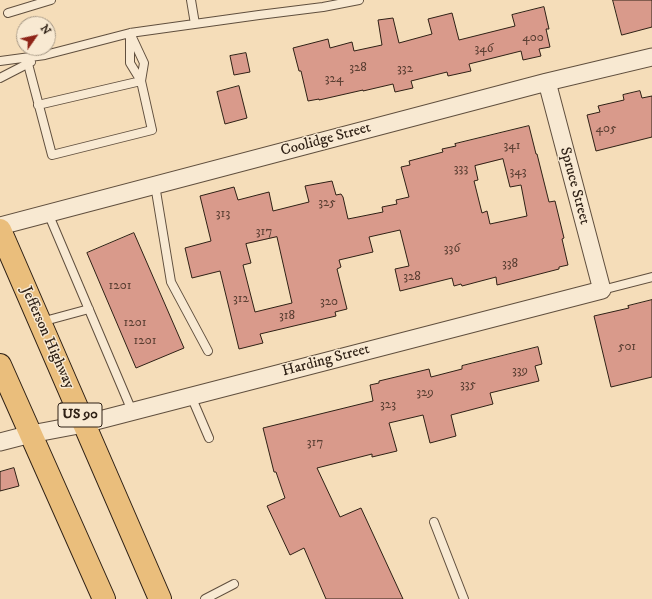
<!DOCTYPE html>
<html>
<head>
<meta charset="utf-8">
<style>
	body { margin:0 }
	#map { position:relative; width:652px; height:599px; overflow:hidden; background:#f5ddb9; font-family:"IM FELL DW Pica",serif }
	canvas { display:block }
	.north { position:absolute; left:16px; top:16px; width:40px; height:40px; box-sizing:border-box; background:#f8e9d2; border:1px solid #a79986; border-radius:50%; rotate:56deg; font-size:11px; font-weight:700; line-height:16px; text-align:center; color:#2e2015 }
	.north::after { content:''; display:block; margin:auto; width:14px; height:18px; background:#8f2418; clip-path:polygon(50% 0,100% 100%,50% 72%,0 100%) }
</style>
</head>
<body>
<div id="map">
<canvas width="652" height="599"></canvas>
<div class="north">N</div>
</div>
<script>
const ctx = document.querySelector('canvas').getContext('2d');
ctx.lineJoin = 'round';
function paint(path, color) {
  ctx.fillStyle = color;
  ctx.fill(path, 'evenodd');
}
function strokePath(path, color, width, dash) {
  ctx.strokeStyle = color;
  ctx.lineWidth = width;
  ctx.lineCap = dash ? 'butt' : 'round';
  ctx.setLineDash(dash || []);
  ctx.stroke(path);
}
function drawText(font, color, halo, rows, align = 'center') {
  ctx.font = font + ' "IM FELL DW Pica",serif';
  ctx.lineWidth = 3;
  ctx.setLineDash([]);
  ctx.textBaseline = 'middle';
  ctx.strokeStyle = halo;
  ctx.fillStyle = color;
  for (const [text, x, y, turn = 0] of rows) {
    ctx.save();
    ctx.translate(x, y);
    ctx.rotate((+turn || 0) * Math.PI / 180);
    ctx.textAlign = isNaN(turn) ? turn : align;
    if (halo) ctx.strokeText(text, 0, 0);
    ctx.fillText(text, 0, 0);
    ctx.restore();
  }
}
const building = new Path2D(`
	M613 0H652V27L622 35Z
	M544 7 549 29H546L550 47 539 49 541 56 523 60 521 51 469 64 471 71 448 76 447 72 411 81 413 88 395 92 393 84 363 91V90L319 100V99L308 101 301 71H299L293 48 328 39 330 48 352 42 354 51 382 45 378 20 393 18 399 43 432 34 428 19 452 13 459 40 515 26 512 15Z
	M246 53 250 72 234 75 230 56Z
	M239 86 247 118 225 124 217 92Z
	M640 91 642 98 652 96V137L596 151 587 115 600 112 598 106 624 100 623 95Z
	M529 126 536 154H537L549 202 555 201 564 238 562 239 568 265 559 267V269L497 285 496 277 462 286 461 284 454 286 452 278 400 291 395 269 409 266 400 230 369 237 373 252 339 260 341 267 337 269 347 309 335 312 336 316 260 334 263 343 239 349 220 271 192 278 185 248 211 241 200 196 234 187 238 200 269 192 273 211 309 202 305 186 332 181 336 195 341 194 343 197 348 219 383 212 382 207 397 204 396 200 409 197 401 167 410 165 409 161 443 152 442 149 456 146 455 144ZM503 159 510 187 521 185 527 216 490 224 487 211 482 213 474 181 478 180 475 166ZM277 237 292 303 255 312 243 265 251 263 246 244Z
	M134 233 184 348 136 368 87 253Z
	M652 300V377L611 387 594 316 629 308 628 306Z
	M538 347 542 364 535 366 539 381 490 393 493 404 451 415 456 436 430 443 423 415 389 423 397 451 372 457V454L317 468 340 517 361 508 403 599H326L304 548 290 555 267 506 285 498 276 472H274L263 428 373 401 370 385 379 383V381L429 369 431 377 462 369V366Z
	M14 468 19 486 0 491V472Z`);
paint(building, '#d99a8b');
strokePath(building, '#2e2015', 1);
const lane = new Path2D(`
	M191 0 195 24
	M8 13 51 0
	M130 33 144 63 141 81
	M130 36V63L141 81
	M0 61 45 55 130 33 259 15 323 7 359 0
	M28 64 52 155 152 130 141 81 38 105
	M0 78 31 62
	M155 185 171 282 208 351
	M48 213 132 411
	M602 290 652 277
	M41 322 89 309
	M191 396 209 438
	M434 522 464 599
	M205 599 234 584`);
const street = new Path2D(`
	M0 226 547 82 652 57
	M0 442 31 434 84 424 602 290 547 82`);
const primary = new Path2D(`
	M0 230 160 599
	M0 365 104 599`);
strokePath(lane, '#604f3e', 10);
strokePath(street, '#604f3e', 19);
strokePath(primary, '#2e2015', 24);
strokePath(lane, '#f8e9d2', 8);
strokePath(street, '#f8e9d2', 17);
strokePath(primary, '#eabe7c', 22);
drawText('13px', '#593e32', null, [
	["400",533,38],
	["346",484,49],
	["328",358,68],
	["332",405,69],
	["324",334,79],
	["405",606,129],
	["341",512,146],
	["333",461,169],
	["343",518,172],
	["325",327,203],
	["313",223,214],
	["317",264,232],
	["336",452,249],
	["338",510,264],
	["328",412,277],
	["1201",120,286],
	["312",241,299],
	["320",329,302],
	["318",287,316],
	["1201",135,323],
	["1201",145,341],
	["501",627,347],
	["339",520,371],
	["335",468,385],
	["329",425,393],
	["323",388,405],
	["317",315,443]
]);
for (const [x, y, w] of [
	[80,415,44]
]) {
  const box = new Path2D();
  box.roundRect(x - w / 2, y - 12, w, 24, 3);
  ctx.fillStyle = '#f8e9d2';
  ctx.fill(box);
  strokePath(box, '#2e2015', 1);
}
drawText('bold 14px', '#2e2015', null, [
	["US 90",80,415]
]);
drawText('15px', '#2e2015', '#f8e9d2', [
	["Coolidge Street",326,140,-15],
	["Spruce Street",574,186,75],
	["Jefferson Highway",47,338,66],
	["Harding Street",326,361,-15]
]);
</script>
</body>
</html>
